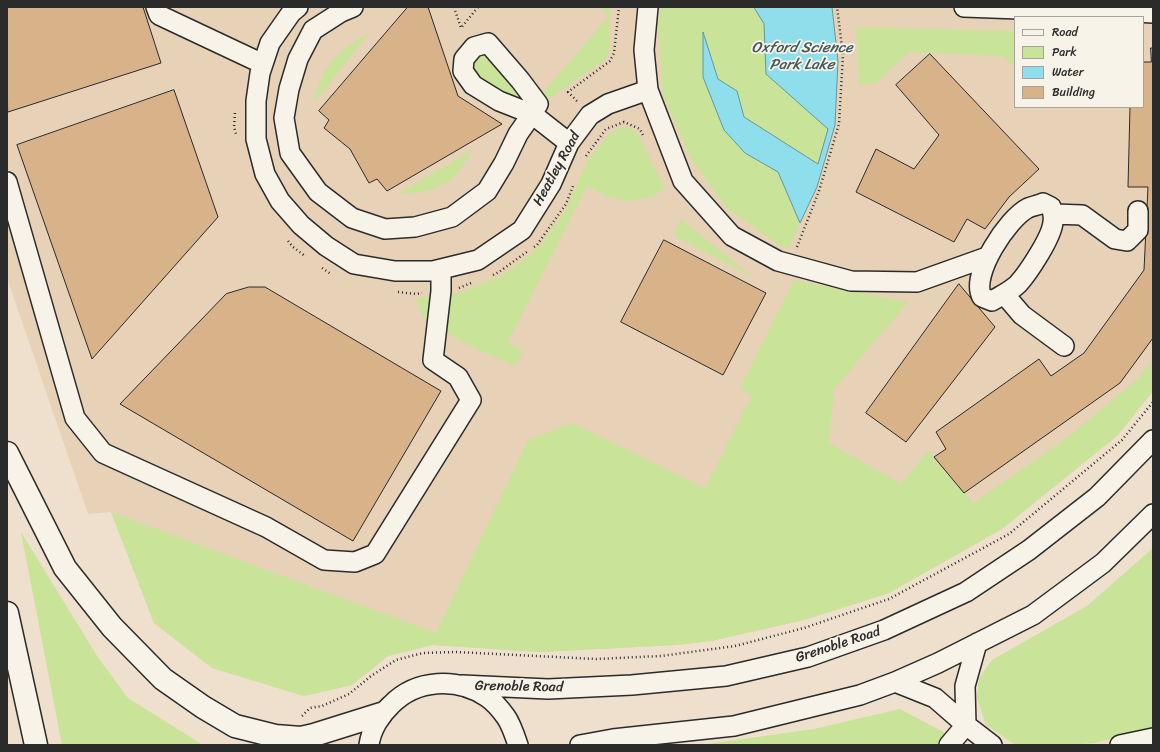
<!DOCTYPE html>
<html>
<head>
<meta charset="utf-8">
<style>
	body { margin:0 }
	#map { position:relative; width:1160px; height:752px; overflow:hidden; background:#eee0cc; font-family:Sriracha,sans-serif }
	canvas { display:block }
	.frame { position:absolute; inset:0; border:8px solid #2b2b2b; pointer-events:none }
	.legend { position:absolute; left:1014px; top:16px; width:130px; height:92px; box-sizing:border-box; background:#f7f3e8; border:1px solid #a5a39c; margin:0; padding:5px 7px; list-style:none; font-size:12px; color:#2b2b2b }
	.legend li { display:flex; align-items:center; gap:8px; height:20px }
	.legend b { width:20px; border:1px solid #a5a39c }
</style>
</head>
<body>
<div id="map">
<canvas width="1160" height="752"></canvas>
<div class="frame"></div>
<ul class="legend">
<li><b style="height:5px;background:#f7f3e8"></b>Road</li>
<li><b style="height:11px;background:#c9e399"></b>Park</li>
<li><b style="height:11px;background:#8fdeeb"></b>Water</li>
<li><b style="height:11px;background:#d8b38a"></b>Building</li>
</ul>
</div>
<script>
const ctx = document.querySelector('canvas').getContext('2d');
ctx.lineJoin = 'round';
function paint(path, color) {
  ctx.fillStyle = color;
  ctx.fill(path, 'evenodd');
}
function strokePath(path, color, width, dash) {
  ctx.strokeStyle = color;
  ctx.lineWidth = width;
  ctx.lineCap = dash ? 'butt' : 'round';
  ctx.setLineDash(dash || []);
  ctx.stroke(path);
}
function drawText(font, color, halo, rows, align = 'center') {
  ctx.font = font + ' Sriracha,sans-serif';
  ctx.lineWidth = 3.5;
  ctx.setLineDash([]);
  ctx.textBaseline = 'middle';
  ctx.strokeStyle = halo;
  ctx.fillStyle = color;
  for (const [text, x, y, turn = 0] of rows) {
    ctx.save();
    ctx.translate(x, y);
    ctx.rotate((+turn || 0) * Math.PI / 180);
    ctx.textAlign = isNaN(turn) ? turn : align;
    if (halo) ctx.strokeText(text, 0, 0);
    ctx.fillText(text, 0, 0);
    ctx.restore();
  }
}
paint(new Path2D(`
	M7 7H1153V391L1118 435 1002 529 889 593 804 620 711 641 678 645 540 652 432 645 388 656 352 685 304 696 212 668 154 623 111 512 88 514 7 278ZM1015 17H1143V107H1015Z`), '#e7d2b8');
paint(new Path2D(`
	M600 7H611L609 32 610 47 606 59 546 101 541 95 609 16Z
	M661 7H754L764 24 766 74 828 129 818 164 744 117 737 91 718 79 703 34V77L745 153 778 172 800 223 789 249 779 245 728 209 691 159 663 95 658 26Z
	M856 27 1015 31V68L1003 56 909 52 876 83 859 86Z
	M369 33 314 103C320 68 338 50 369 33Z
	M480 54H487L518 89 516 95 511 98 478 77 472 69 475 62Z
	M623 126 636 131 665 188 652 197 628 201 607 196 587 186 508 342 523 351 515 366 474 348 447 333 422 316 416 298 458 293 503 275 538 248 566 210 588 159 611 132Z
	M474 149C466 160 458 176 446 183 432 192 413 193 397 194Z
	M681 219 753 277 674 236Z
	M794 280 908 302 834 389 829 443 901 484 929 450 934 457 973 503 1067 438 1140 377 1153 359V391L1118 435 1002 529 889 593 804 620 711 641 678 645 540 652 432 645 388 656 352 685 304 696 212 668 154 623 111 512 436 633 528 440 572 423 705 488 752 396 740 388Z
	M21 532 97 656 128 698 203 745H62Z
	M1153 548V726L1151 728 1095 743 1066 745H1015L986 725 977 698 979 678 992 660 1087 606Z
	M900 709 947 734 946 739 940 745H700L814 729Z`), '#c9e399');
const water = new Path2D(`
	M754 7H832L838 61 835 125 817 187 800 223 778 172 745 153 724 130 703 77V32L718 79 737 91 744 117 818 164 828 129 766 74 764 24Z`);
paint(water, '#8fdeeb');
strokePath(water, '#67969e', 1);
const building = new Path2D(`
	M7 7H143L161 63 8 112Z
	M408 7H428L458 96 502 124 387 191 377 179 369 183 350 149 324 128 329 120 319 111Z
	M1151 48H1153V338L1120 383 964 493 934 457 946 449 936 432 1039 359 1051 376 1084 353 1144 270 1148 187H1128L1130 107H1143V62H1151Z
	M930 54 1039 169 1009 197 985 229 967 219 954 242 856 192 876 149 914 169 939 135 896 85Z
	M174 90 218 217 92 359 17 145Z
	M664 240 766 293 723 375 621 322Z
	M959 284 995 327 906 442 866 413Z
	M249 287H265L441 391 353 541 120 404 226 294Z`);
paint(building, '#d8b38a');
strokePath(building, '#2b2b2b', 1);
const minor = new Path2D(`
	M156 7 159 15 263 64
	M298 7 291 13 270 43 260 73 256 101V139L265 174 280 201 301 225 326 246 354 264 395 271H433L478 260 522 230 551 184 569 143 590 115 608 104 648 90
	M353 7 341 12 313 30 298 59 289 89 284 118 290 153 318 192 352 218 385 229 415 227 452 217 487 191 504 163 518 134 532 114 569 143
	M648 7 644 50 648 90 683 181 732 236 778 261 851 281 917 282 987 257
	M964 7 1019 9V7
	M1113 7 1118 11 1153 13
	M1019 9 1118 11
	M488 43 520 80 538 104 532 114 499 101 473 85 463 71 464 59 474 47Z
	M7 182 75 418 103 453 266 527 324 560 355 562 375 554 471 400 458 377 433 360 441 291V269
	M1043 203 1051 207C1053 212 1054 216 1053 222 1052 237 1028 273 1018 284 1011 291 1000 296 992 301L982 297C970 275 1008 218 1028 208 1033 206 1039 205 1043 203Z
	M1054 214 1082 215 1115 239 1127 241 1138 230V211
	M1004 294 1022 315 1064 346
	M895 682 935 698 966 725
	M462 685 548 689 632 685 726 676 808 657 884 630 966 592 1029 550 1097 497 1153 440
	M966 725 965 686 977 643
	M369 745C371 730 380 715 391 705 416 679 457 677 487 697 493 701 501 710 506 717 511 724 515 736 518 745
	M580 745 613 739 734 726 860 695 895 682 938 663 1033 615 1103 563 1153 514
	M949 745 966 725 992 745
	M1120 745 1153 738`);
const major = new Path2D(`
	M7 453 65 568 112 627 163 679 203 707 235 726 275 736 301 738 314 735 381 714
	M7 613 36 745`);
strokePath(minor, '#2b2b2b', 22);
strokePath(major, '#2b2b2b', 25);
strokePath(new Path2D(`
	M454 7 461 28 478 7
	M577 101 568 92 610 61 614 53 619 7
	M235 113 234 127 236 134
	M586 156 606 129 624 122 640 129 644 137
	M288 241 293 247 305 256
	M534 247 537 245 566 204 573 186
	M797 247 819 191 839 124 843 55 837 7
	M322 268 331 274
	M493 275 499 272 528 251
	M459 288 471 283
	M398 292 416 294 422 293
	M302 716 310 708 322 706 349 694 371 676 396 660 423 653 456 652 596 659 661 656 735 646 804 628 889 599 1009 534 1122 440 1153 402`), '#2b2b2b', 2.5, [1, 3]);
strokePath(minor, '#f7f3e8', 19);
strokePath(major, '#f7f3e8', 22);
drawText('14px', '#2b2b2b', '#f7f3e8', [
	["Heatley Road",557,169,-61],
	["Grenoble Road",838,645,-18],
	["Grenoble Road",519,687,1]
]);
drawText('italic 15px', '#44585b', '#f7f3e8', [
	["Oxford Science",802,48],
	["Park Lake",802,65]
]);
</script>
</body>
</html>
